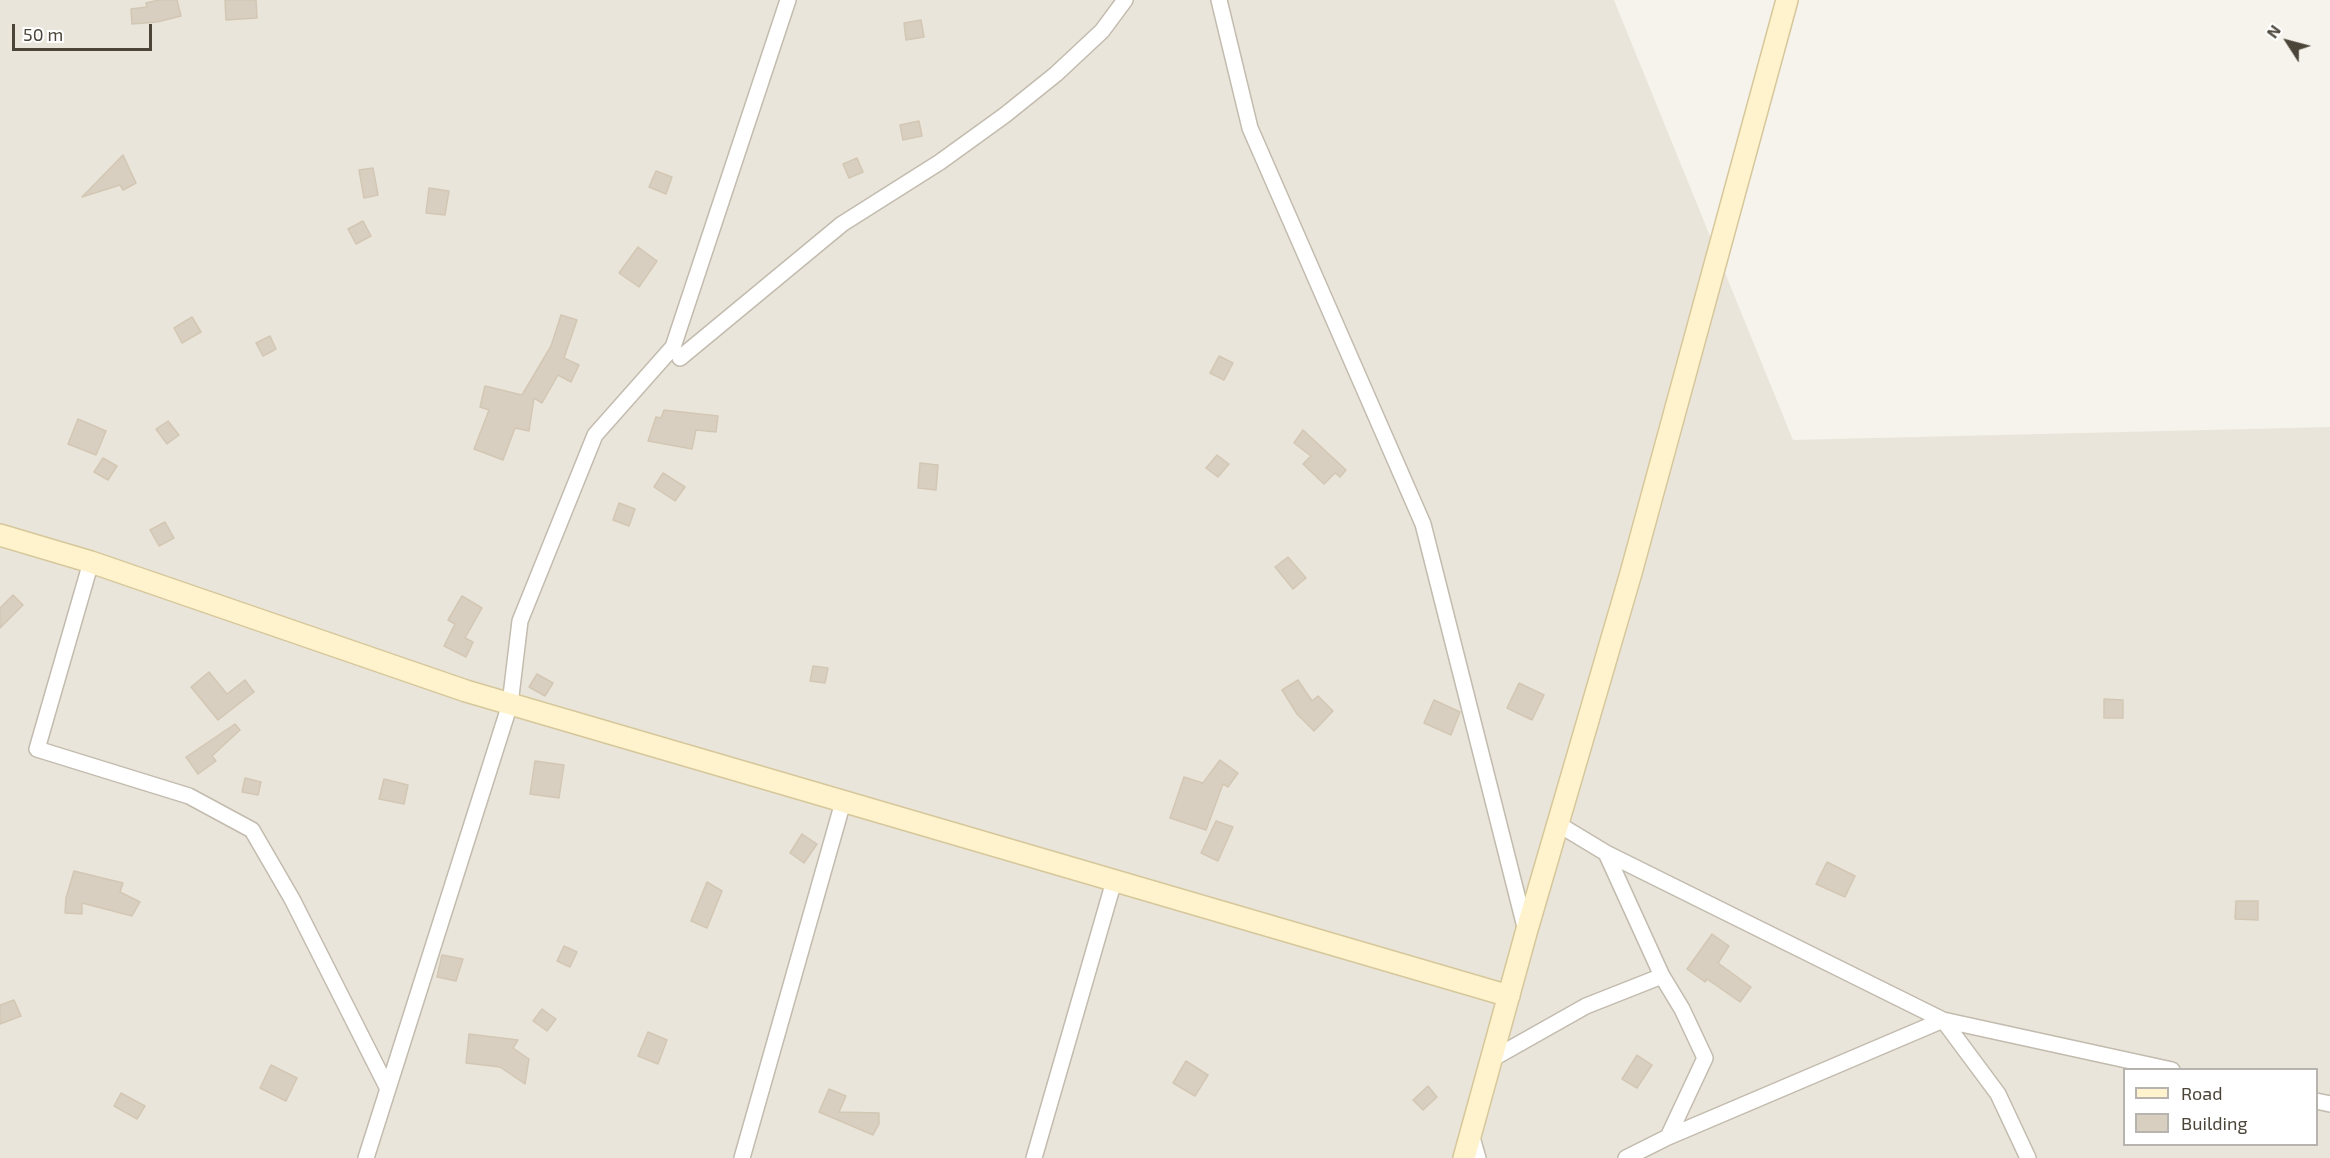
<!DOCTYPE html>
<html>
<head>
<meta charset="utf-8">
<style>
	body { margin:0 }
	#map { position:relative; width:2330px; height:1158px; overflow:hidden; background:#f6f3ec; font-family:"Exo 2",sans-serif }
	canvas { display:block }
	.legend { position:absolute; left:2123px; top:1068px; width:195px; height:78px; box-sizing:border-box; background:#fff; border:2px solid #b7b4b0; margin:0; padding:8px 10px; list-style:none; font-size:18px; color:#4b4439 }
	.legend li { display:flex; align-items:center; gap:12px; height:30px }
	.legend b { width:30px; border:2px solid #b7b4b0 }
	.north { position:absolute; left:2258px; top:12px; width:60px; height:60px; -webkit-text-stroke:4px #fff; paint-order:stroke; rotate:306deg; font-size:16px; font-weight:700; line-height:24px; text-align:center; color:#4b4439 }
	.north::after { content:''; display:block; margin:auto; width:21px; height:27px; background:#4b4439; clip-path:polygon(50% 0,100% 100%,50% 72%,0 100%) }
	.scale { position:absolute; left:12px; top:24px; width:140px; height:27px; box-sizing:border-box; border:3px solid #4b4439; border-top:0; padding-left:8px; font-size:18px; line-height:21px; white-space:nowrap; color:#4b4439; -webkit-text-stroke:4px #fff; paint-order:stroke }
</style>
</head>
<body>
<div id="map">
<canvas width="2330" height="1158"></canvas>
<ul class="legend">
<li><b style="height:8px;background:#fff3cd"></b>Road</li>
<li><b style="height:16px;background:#d8cfc1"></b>Building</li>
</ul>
<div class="north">N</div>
<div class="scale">50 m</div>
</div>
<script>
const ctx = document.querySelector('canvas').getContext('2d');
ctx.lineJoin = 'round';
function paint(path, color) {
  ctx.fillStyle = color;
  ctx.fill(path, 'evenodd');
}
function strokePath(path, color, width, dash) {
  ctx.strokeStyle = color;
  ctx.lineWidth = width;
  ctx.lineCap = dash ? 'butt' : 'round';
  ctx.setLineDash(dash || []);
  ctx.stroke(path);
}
paint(new Path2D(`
	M0 0H1614L1793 440 2330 427V1158H0ZM2124 1070H2316V1144H2124Z`), '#eae5da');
const building = new Path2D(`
	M159 0H177L181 16 157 22 132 24 131 9 147 7 146 3Z
	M225 0H256L257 18 226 20Z
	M921 20 924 37 906 40 904 23Z
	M919 121 922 136 903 140 900 125Z
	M123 155 136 183 123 190 120 185 82 197Z
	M857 158 863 172 849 178 843 164Z
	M373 168 378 195 364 198 359 170Z
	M656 171 672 177 666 194 649 187Z
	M429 188 449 191 445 215 426 213Z
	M363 221 371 236 356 244 348 229Z
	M638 247 657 261 639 287 619 273Z
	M561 315 577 320 564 358 579 365 571 382 558 375 542 403 534 398 529 431 515 428 503 460 474 449 489 410 480 407 485 386 522 395 551 346Z
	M192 317 201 332 182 343 174 328Z
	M270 336 276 349 263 356 256 343Z
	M1219 356 1233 363 1224 380 1210 373Z
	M664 410 718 416 716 432 696 430 692 449 648 441 656 417 661 418Z
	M78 419 106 431 96 455 68 444Z
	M168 421 179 435 167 444 156 429Z
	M1303 430 1346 470 1340 477 1335 473 1324 484 1303 464 1311 456 1294 443Z
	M1217 455 1229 464 1218 477 1206 468Z
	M103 458 117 466 108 480 94 472Z
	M920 463 938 465 936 490 918 488Z
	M663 473 685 487 675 501 654 487Z
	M619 503 635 509 629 526 613 520Z
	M165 522 174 538 159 546 150 530Z
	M1288 557 1306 578 1293 589 1275 567Z
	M13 595 23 605 0 628V608Z
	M462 596 482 608 465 638 473 642 466 657 444 646 455 624 448 620Z
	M813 666 828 668 825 683 810 681Z
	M209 672 227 694 245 680 254 692 218 720 191 687Z
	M537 674 553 683 545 696 529 687Z
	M1298 680 1312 701 1318 696 1333 711 1314 731 1297 714 1282 690Z
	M1519 683 1544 695 1532 720 1507 708Z
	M2104 699 2123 700V718H2104Z
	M1434 700 1460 712 1451 735 1424 723Z
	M235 724 240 730 212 756 216 761 198 774 186 757Z
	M1220 760 1238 773 1228 787 1223 784 1206 830 1170 818 1184 777 1203 783Z
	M535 761 564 765 559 798 530 794Z
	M245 778 261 782 258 795 242 792Z
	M384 779 408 785 404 804 379 799Z
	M1216 821 1233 827 1218 861 1201 853Z
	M802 834 817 844 804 863 790 853Z
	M1827 862 1855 876 1845 897 1816 884Z
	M74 871 123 883 120 892 140 902 132 916 82 903V914L65 913 66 898Z
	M707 882 722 891 707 928 691 921Z
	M2236 901H2258V920L2235 919Z
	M1712 934 1729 946 1718 963 1751 987 1740 1002 1707 979 1705 982 1687 969Z
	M564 946 577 952 570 967 557 961Z
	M442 955 463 959 456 981 437 977Z
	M14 1000 21 1016 0 1024V1005Z
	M542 1009 556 1019 547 1031 533 1021Z
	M648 1032 667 1040 658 1064 638 1056Z
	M469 1034 518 1040 513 1048 529 1059 525 1084 500 1067 466 1063Z
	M1637 1055 1652 1065 1637 1088 1622 1079Z
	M1186 1061 1208 1075 1195 1096 1173 1083Z
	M271 1065 297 1078 286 1101 260 1088Z
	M1428 1086 1437 1097 1423 1110 1413 1100Z
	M829 1089 846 1096 839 1112 879 1113V1124L873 1135 819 1112Z
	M121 1093 145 1106 137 1119 114 1106Z`);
paint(building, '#d8cfc1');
strokePath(building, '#d3c7b4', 1.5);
const street = new Path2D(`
	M1219 0 1250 128 1423 524 1526 931
	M680 358 842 224 940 162 1005 115 1056 74 1102 31 1125 0
	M91 562 37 749 189 796 252 830 292 899 388 1089
	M1558 824 1606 853 1662 976
	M1606 853 1943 1020 1998 1094 2028 1158
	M1492 1059 1586 1006 1662 976 1682 1009 1705 1058 1668 1137 1626 1158
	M2316 1101 2330 1104
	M1471 1134 1478 1158
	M1668 1137 1943 1020 2172 1070
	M366 1158 510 704 520 621 595 435 673 347 788 0
	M742 1158 843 802
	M1034 1158 1114 881`);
const secondary = new Path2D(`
	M0 535 91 562 466 691 1509 996
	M1464 1158 1526 933 1631 573 1787 0`);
strokePath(street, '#c2bbae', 18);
strokePath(secondary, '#d6c79b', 24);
strokePath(street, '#fff', 15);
strokePath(secondary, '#fff3cd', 21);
</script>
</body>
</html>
